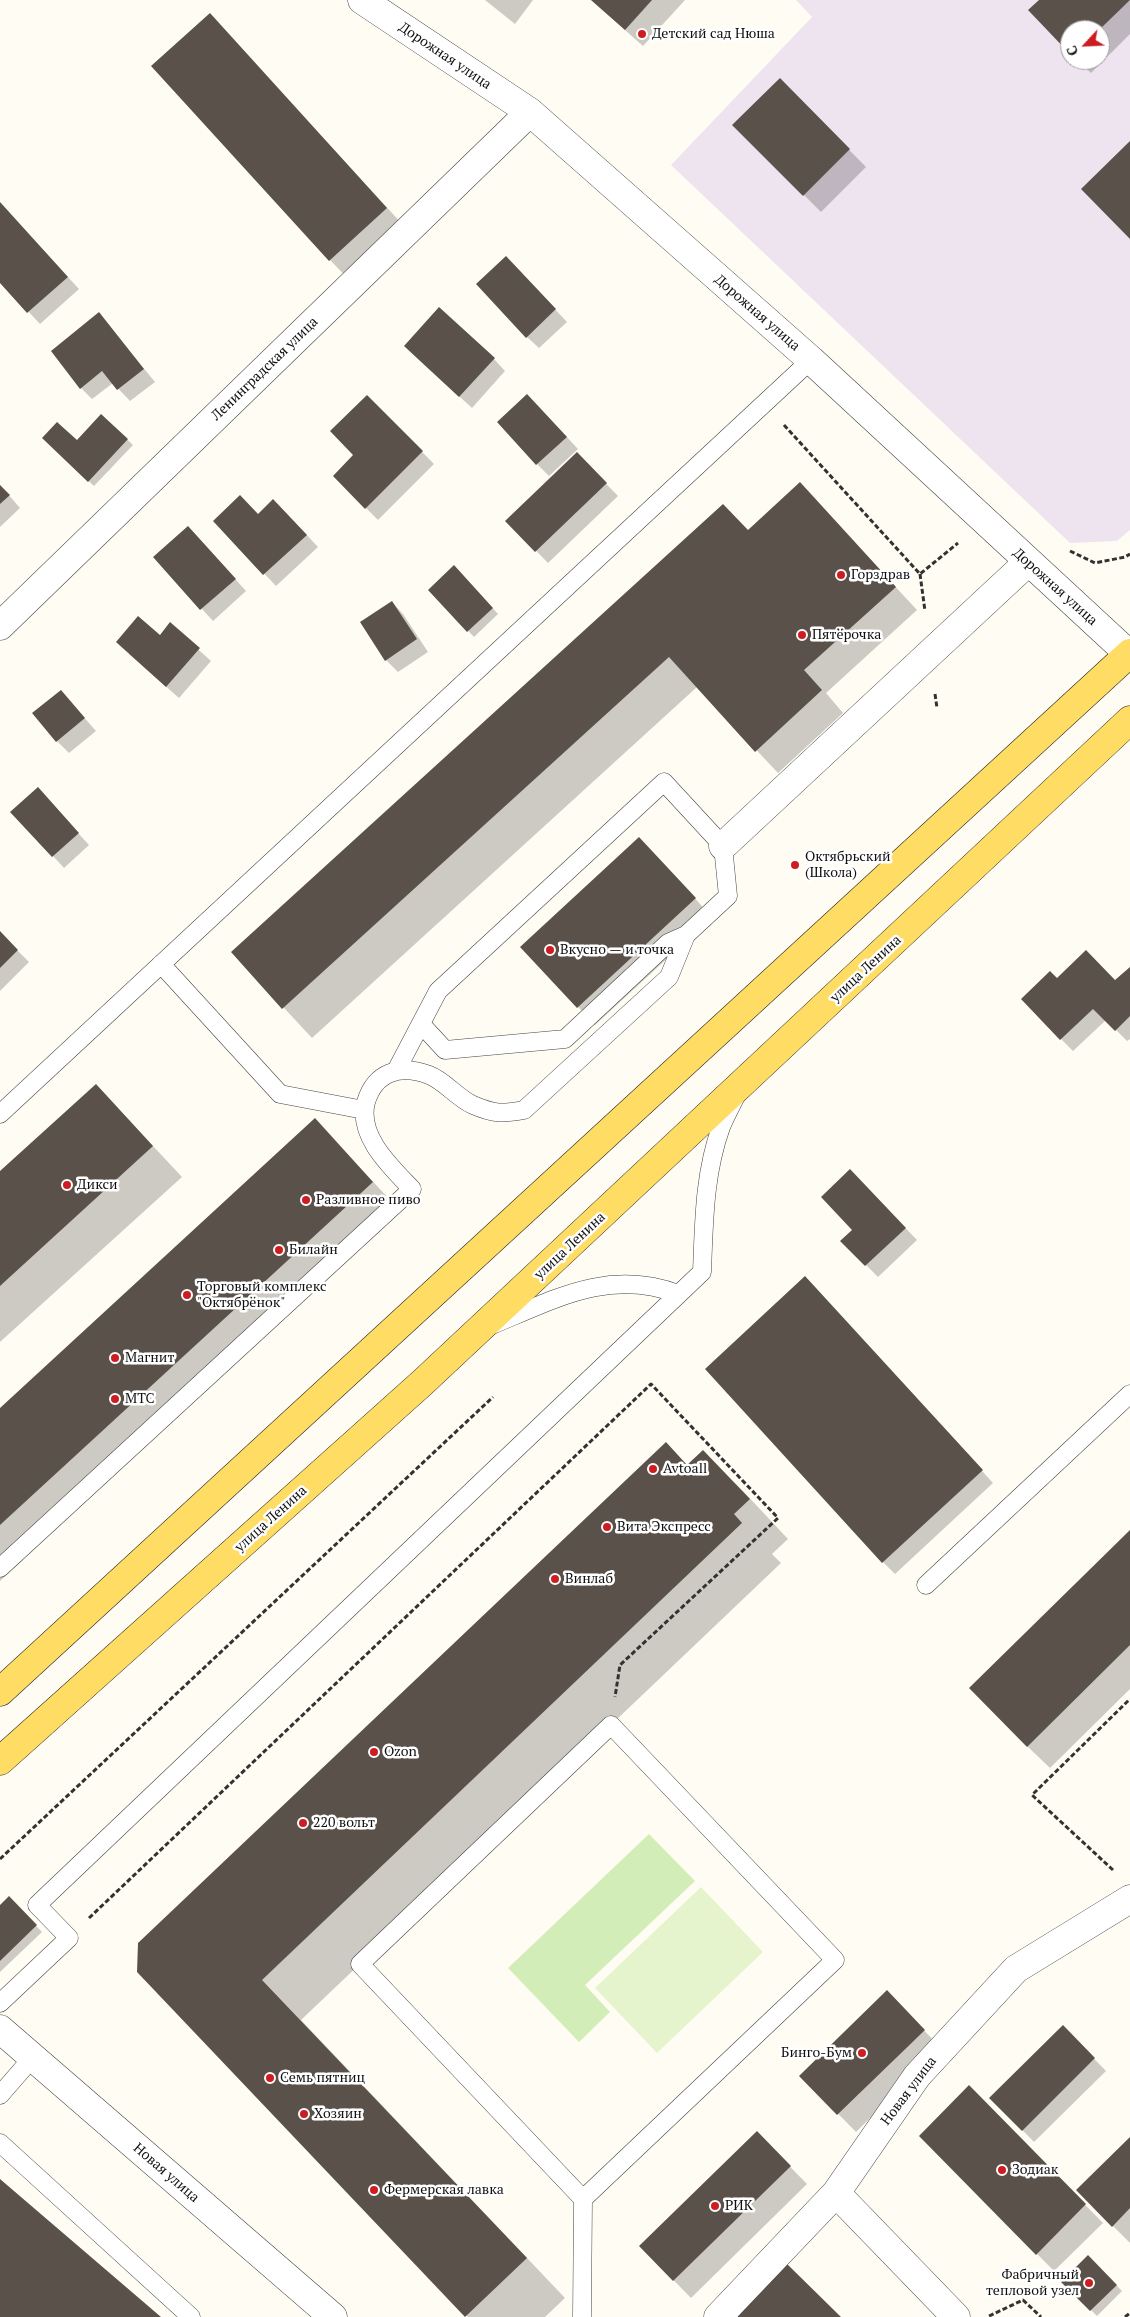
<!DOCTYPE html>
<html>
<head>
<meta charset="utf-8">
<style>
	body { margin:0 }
	#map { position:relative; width:1130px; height:2317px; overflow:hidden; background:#fffdf3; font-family:"PT Serif",serif }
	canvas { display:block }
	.north { position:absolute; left:1060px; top:20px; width:50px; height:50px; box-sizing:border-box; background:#fff; border:1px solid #9f9f9f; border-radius:50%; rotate:245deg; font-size:14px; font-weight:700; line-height:20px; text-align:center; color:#101010 }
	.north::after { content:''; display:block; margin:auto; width:18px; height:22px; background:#cc1d22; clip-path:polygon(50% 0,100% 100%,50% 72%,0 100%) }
</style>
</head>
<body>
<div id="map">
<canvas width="1130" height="2317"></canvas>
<div class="north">С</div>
</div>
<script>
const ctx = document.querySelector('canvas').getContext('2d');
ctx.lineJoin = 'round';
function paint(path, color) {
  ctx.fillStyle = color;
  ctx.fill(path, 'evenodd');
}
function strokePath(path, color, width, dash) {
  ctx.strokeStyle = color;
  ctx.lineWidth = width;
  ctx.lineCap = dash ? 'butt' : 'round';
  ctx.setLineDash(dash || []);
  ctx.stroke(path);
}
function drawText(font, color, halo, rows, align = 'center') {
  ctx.font = font + ' "PT Serif",serif';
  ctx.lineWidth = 5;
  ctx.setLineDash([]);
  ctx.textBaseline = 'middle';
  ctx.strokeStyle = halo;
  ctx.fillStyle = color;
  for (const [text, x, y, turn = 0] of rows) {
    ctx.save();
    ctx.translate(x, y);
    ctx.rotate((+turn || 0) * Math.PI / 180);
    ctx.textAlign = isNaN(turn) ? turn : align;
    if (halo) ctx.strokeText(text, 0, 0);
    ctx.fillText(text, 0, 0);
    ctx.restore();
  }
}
paint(new Path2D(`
	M796 0H1130V530L1117 541 1070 543 671 165 812 17ZM1070 30H1100V60H1070Z`), '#eee4ef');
paint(new Path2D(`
	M649 1834 695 1881 585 1985 610 2012 579 2042 508 1968Z`), '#d3edb9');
paint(new Path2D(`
	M701 1887 763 1952 657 2053 595 1988Z`), '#e5f4cc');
paint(new Path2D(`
	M485 0H533L515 24Z
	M591 0H685L643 46Z
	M1041 0H1130V34L1091 73 1078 60H1100V30H1070V52Z
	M210 15 415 238 359 290 330 260Z
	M780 80 866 167 821 212 734 125Z
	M0 203 79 289 40 324 0 281Z
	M517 269 567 322 539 348 527 337Z
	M99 314 155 382 130 401 113 383 92 399 81 388Z
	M417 358 494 359 505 371 472 408Z
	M367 396 434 464 378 520 334 476 355 455Z
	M539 407 578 449 549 476 537 464Z
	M101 415 133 445 94 486 43 438 77 441Z
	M577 454 618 496 548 563 507 521Z
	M800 484 917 610 826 693 843 713 778 773 697 687 312 1038 232 952 749 531Z
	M0 485 20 508 0 527Z
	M285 512 318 547 276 586 215 521Z
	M199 539 246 591 213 621 154 557Z
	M460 573 498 614 474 637 430 590Z
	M392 602 403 614 428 652 398 672 386 660Z
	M170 624 211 661 179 698 129 654 160 636Z
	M61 691 96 731 69 753 57 741Z
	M49 801 89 845 64 868 53 856Z
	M656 856 712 917 595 1025 522 947Z
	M0 933 29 962 0 991Z
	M1130 968V1039L1127 1041 1106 1020 1073 1051 1061 1039 1057 979 1116 982Z
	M96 1085 182 1177 0 1342V1173Z
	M315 1120 394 1204 16 1552 23 1560 0 1581V1409Z
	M862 1183 917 1240 878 1277 842 1241 854 1230Z
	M817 1290 993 1483 895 1574 883 1562Z
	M666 1443 688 1466 703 1452 743 1491 788 1539 772 1554 781 1563 301 2020 565 2298 545 2317H468L139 1971Z
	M1130 1532V1689L1050 1768 1027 1746Z
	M9 1898 42 1932 0 1972V1906Z
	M887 1992 941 2048 856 2132 801 2076Z
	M1063 2027 1106 2071 1034 2142 991 2098Z
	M969 2087 1103 2223 1054 2271 920 2136Z
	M757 2133 807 2184 691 2298 640 2246Z
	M1130 2139V2243L1077 2190Z
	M1088 2257 1122 2291 1097 2316 1063 2282Z`), '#0003');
paint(new Path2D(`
	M591 0H652L625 30Z
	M1039 0H1130L1099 30H1070V54L1028 10Z
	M210 13 387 208 329 261 151 66Z
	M780 78 850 149 803 196 732 125Z
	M1130 141V239L1081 189Z
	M0 202 68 277 27 313 0 283Z
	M506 256 556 309 526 338 476 284Z
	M439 307 495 358 459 397 404 346Z
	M99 312 144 369 117 390 102 371 80 389 51 351Z
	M527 394 567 437 536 465 497 422Z
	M367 395 423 451 365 509 333 476 353 455 330 431Z
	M101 414 128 439 88 482 42 438 57 422 77 440Z
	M577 452 607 483 535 552 505 521Z
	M800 482 896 587 804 670 822 690 755 752 669 657 282 1009 231 952 723 504 748 530Z
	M0 485 10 495 0 504Z
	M240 495 258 514 273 499 307 535 263 575 213 521Z
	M188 526 236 579 200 610 153 557Z
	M454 565 493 608 467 632 428 590Z
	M392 601 417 639 385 661 360 622Z
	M138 616 160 635 170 622 200 648 166 687 116 642Z
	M61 690 85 718 56 742 32 713Z
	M38 787 79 833 52 857 10 812Z
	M639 837 696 898 577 1008 520 947Z
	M0 931 18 950 0 968Z
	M1086 950 1115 980 1130 967V1016L1115 1031 1093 1009 1060 1040 1021 999 1050 971 1057 978Z
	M96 1084 153 1146 0 1286V1171Z
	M315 1118 373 1182 0 1525V1408Z
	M850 1169 906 1228 865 1266 840 1241 852 1230 821 1197Z
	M805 1276 983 1470 882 1563 705 1369Z
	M666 1442 687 1465 703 1450 750 1499 734 1514 742 1523 262 1980 527 2258 465 2317 137 1972 138 1943Z
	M1130 1530V1645L1027 1747 969 1688Z
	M9 1896 37 1925 0 1961V1905Z
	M887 1990 925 2030 837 2115 799 2076Z
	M1063 2025 1095 2058 1022 2131 989 2098Z
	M969 2085 1086 2204 1036 2255 919 2136Z
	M757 2131 791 2166 673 2281 639 2246Z
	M1130 2137V2208L1112 2227 1076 2190Z
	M0 2179 161 2317H0Z
	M1088 2255 1117 2285 1090 2311 1061 2282Z
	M784 2261 841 2317H728Z`), '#5a514b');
const service = new Path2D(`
	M161 964 280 1094 364 1110
	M397 1069 438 991 664 782 723 846 728 896 686 935 668 943 565 1039 445 1050 421 1024
	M0 1114 811 360
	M492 1325C555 1299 610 1268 678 1294
	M0 1568 412 1189C391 1167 357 1136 366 1102 375 1072 400 1064 429 1075 445 1081 457 1098 473 1105 494 1114 502 1114 524 1110L669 977 686 935
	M926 1585 1130 1394
	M0 2003 69 1938 37 1905 702 1272C704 1223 704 1174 721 1127 725 1117 731 1106 736 1096
	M0 2095 33 2057
	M0 2143 191 2317
	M582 2317 583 2199 360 1964 611 1725 835 1960 583 2199`);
const minor = new Path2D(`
	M362 0 530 112 811 360 1130 655
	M0 626 530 112
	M723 846 1027 563
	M0 2029 333 2317
	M836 2193 956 2317
	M718 2317 836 2193 917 2076 1016 1969 1130 1899`);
const primary = new Path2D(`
	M0 1692 1130 653
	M0 1761 422 1383 1130 720`);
strokePath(service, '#434343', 19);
strokePath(minor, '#434343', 29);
strokePath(primary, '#212121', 29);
strokePath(new Path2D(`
	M784 425 920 574 958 543
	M1070 551 1095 563 1125 557 1130 554
	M920 574 925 611
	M935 694 937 708
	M0 1859 493 1397
	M1113 1870 1032 1795 1130 1699
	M89 1918 651 1384 778 1518 620 1665 615 1697
	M989 2316 1023 2300 1041 2317
	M1125 2317 1130 2313`), '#323232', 3, [5, 2.5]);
strokePath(service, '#fff', 18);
strokePath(minor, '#fff', 28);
strokePath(primary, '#ffdc63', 28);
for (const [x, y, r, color] of [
	[642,34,5,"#cc1d22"],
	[841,575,5,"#cc1d22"],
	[802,635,5,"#cc1d22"],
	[795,865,5,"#cc1d22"],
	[550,950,5,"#cc1d22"],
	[67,1185,5,"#cc1d22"],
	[306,1200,5,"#cc1d22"],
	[279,1250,5,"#cc1d22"],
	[187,1295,5,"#cc1d22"],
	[115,1358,5,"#cc1d22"],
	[115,1399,5,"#cc1d22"],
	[653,1469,5,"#cc1d22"],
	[607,1527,5,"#cc1d22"],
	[555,1579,5,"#cc1d22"],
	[374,1752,5,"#cc1d22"],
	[303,1823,5,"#cc1d22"],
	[862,2053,5,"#cc1d22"],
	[270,2078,5,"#cc1d22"],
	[304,2114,5,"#cc1d22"],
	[1002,2170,5,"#cc1d22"],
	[374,2190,5,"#cc1d22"],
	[715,2206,5,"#cc1d22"],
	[1089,2283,5,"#cc1d22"]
]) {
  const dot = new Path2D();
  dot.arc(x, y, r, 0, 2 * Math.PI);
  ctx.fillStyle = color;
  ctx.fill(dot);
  strokePath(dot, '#fff', 2);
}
drawText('14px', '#101010', '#fff', [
	["Детский сад Нюша",652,34],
	["Горздрав",851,575],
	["Пятёрочка",812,635],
	["Октябрьский",805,857],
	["(Школа)",805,873],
	["Вкусно — и точка",560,950],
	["Дикси",77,1185],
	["Разливное пиво",316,1200],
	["Билайн",289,1250],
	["Торговый комплекс",197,1287],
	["\"Октябрёнок\"",197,1303],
	["Магнит",125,1358],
	["МТС",125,1399],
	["Avtoall",663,1469],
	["Вита Экспресс",617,1527],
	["Винлаб",565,1579],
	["Ozon",384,1752],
	["220 вольт",313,1823],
	["Бинго-Бум",852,2053,"right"],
	["Семь пятниц",280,2078],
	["Хозяин",314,2114],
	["Зодиак",1012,2170],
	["Фермерская лавка",384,2190],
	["РИК",725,2206],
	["Фабричный",1079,2275,"right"],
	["тепловой узел",1079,2291,"right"]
], 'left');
drawText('14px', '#101010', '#fff', [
	["Дорожная улица",445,56,34],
	["Дорожная улица",757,313,41],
	["Ленинградская улица",265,369,-44],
	["Дорожная улица",1055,587,42],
	["улица Ленина",866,969,-43],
	["улица Ленина",570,1246,-43],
	["улица Ленина",271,1519,-42],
	["Новая улица",909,2091,-53],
	["Новая улица",166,2173,41]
]);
</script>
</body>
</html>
